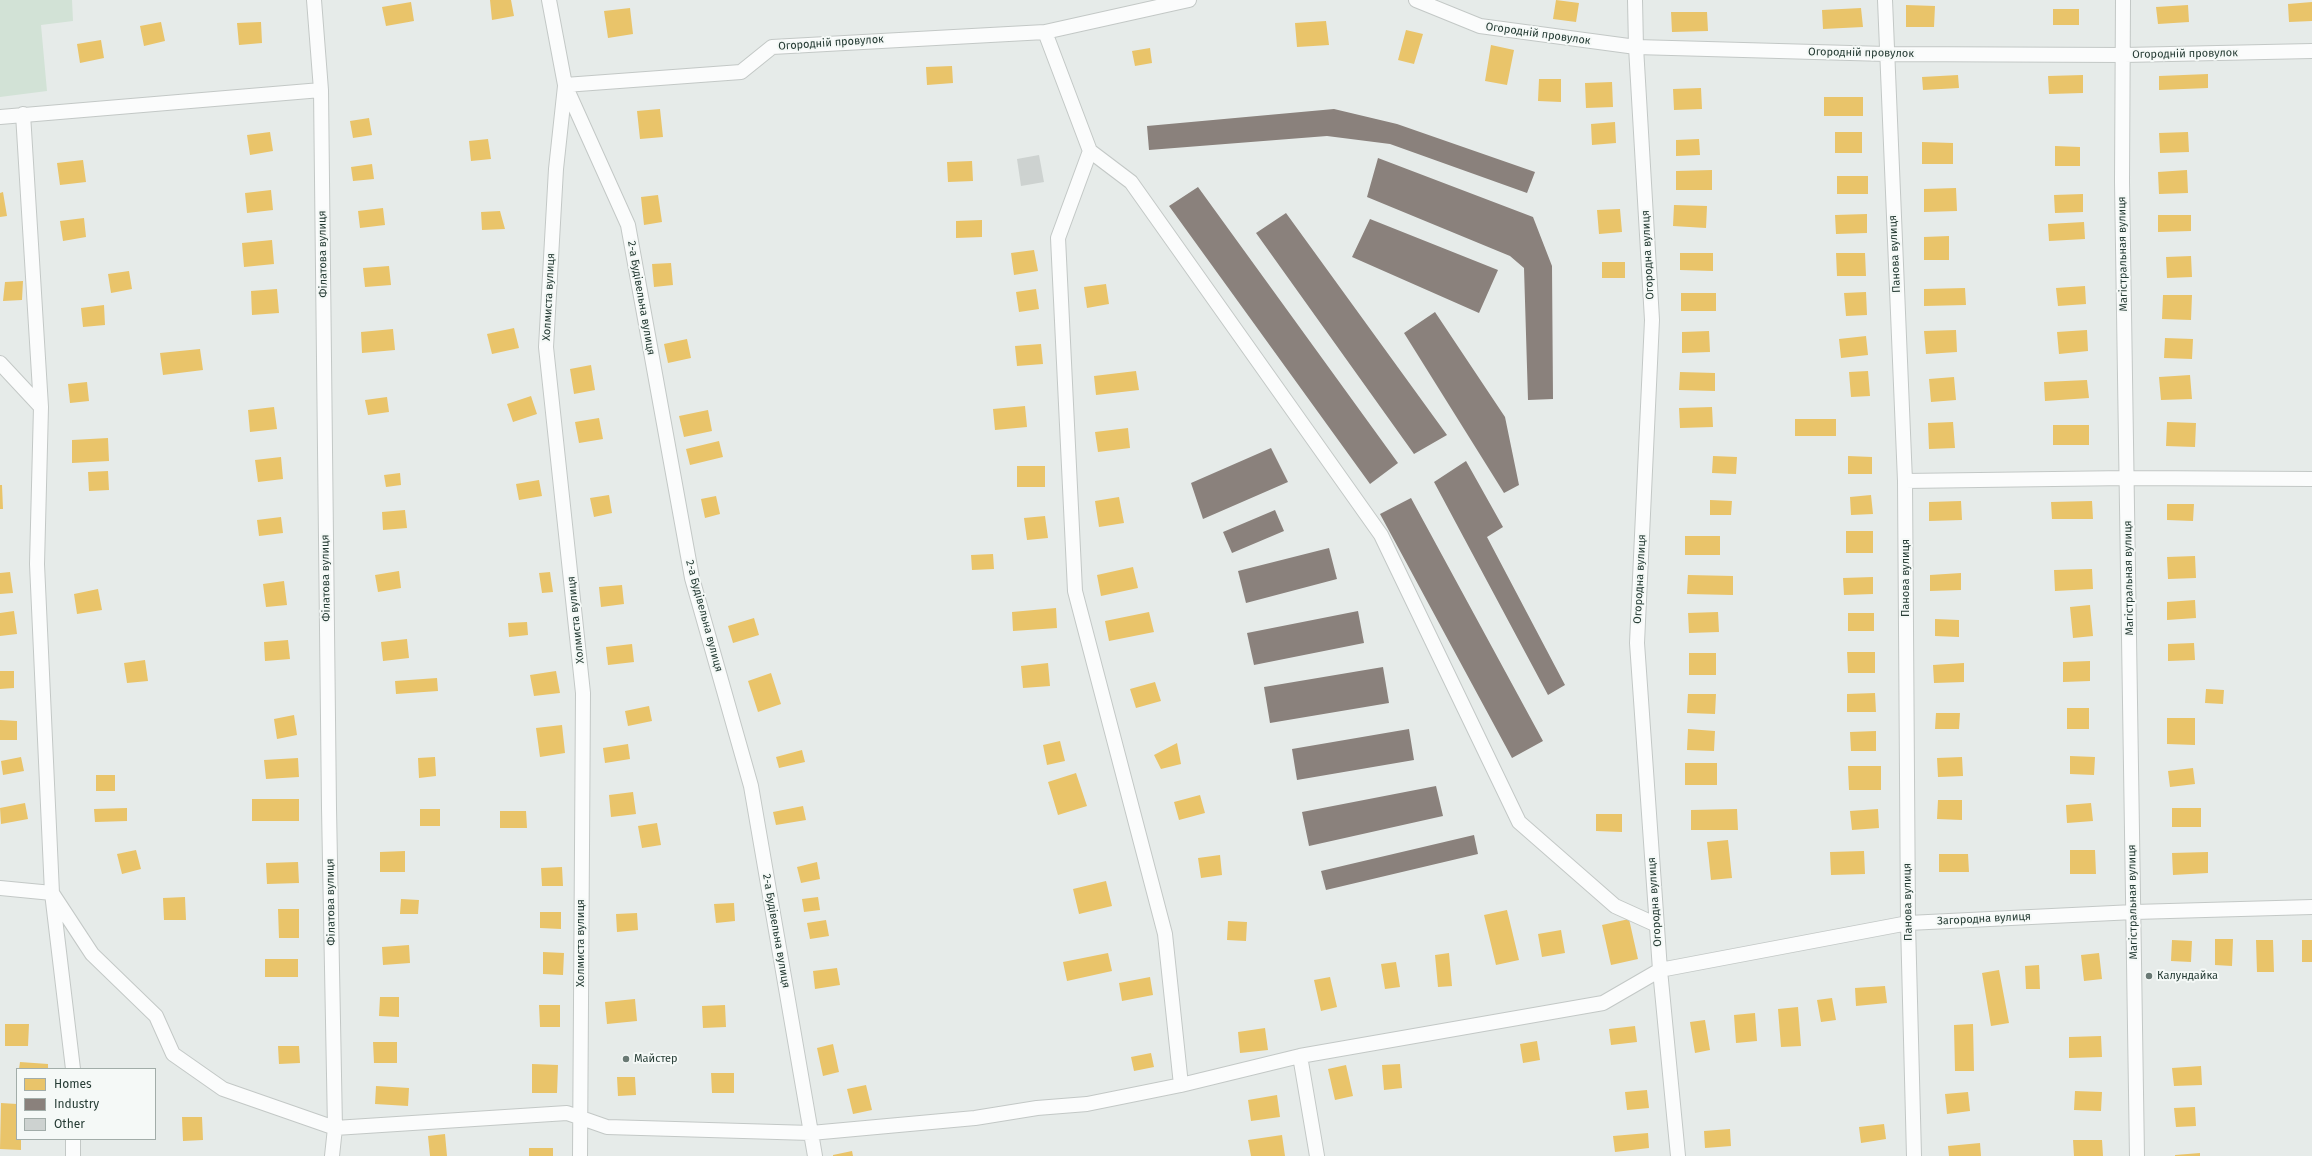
<!DOCTYPE html>
<html>
<head>
<meta charset="utf-8">
<style>
	body { margin:0 }
	#map { position:relative; width:2312px; height:1156px; overflow:hidden; background:#e6ebe9; font-family:"Fira Sans",sans-serif }
	canvas { display:block }
	.legend { position:absolute; left:16px; top:1068px; width:140px; height:72px; box-sizing:border-box; background:#f5f9f7; border:1px solid #a2ada9; margin:0; padding:5px 7px; list-style:none; font-size:12px; color:#263c35 }
	.legend li { display:flex; align-items:center; gap:8px; height:20px }
	.legend b { width:20px; border:1px solid #a2ada9 }
</style>
</head>
<body>
<div id="map">
<canvas width="2312" height="1156"></canvas>
<ul class="legend">
<li><b style="height:11px;background:#e9c46a"></b>Homes</li>
<li><b style="height:11px;background:#8a817c"></b>Industry</li>
<li><b style="height:11px;background:#cdd2d0"></b>Other</li>
</ul>
</div>
<script>
const ctx = document.querySelector('canvas').getContext('2d');
ctx.lineJoin = 'round';
function paint(path, color) {
  ctx.fillStyle = color;
  ctx.fill(path, 'evenodd');
}
function strokePath(path, color, width, dash) {
  ctx.strokeStyle = color;
  ctx.lineWidth = width;
  ctx.lineCap = dash ? 'butt' : 'round';
  ctx.setLineDash(dash || []);
  ctx.stroke(path);
}
function drawText(font, color, halo, rows, align = 'center') {
  ctx.font = font + ' "Fira Sans",sans-serif';
  ctx.lineWidth = 4;
  ctx.setLineDash([]);
  ctx.textBaseline = 'middle';
  ctx.strokeStyle = halo;
  ctx.fillStyle = color;
  for (const [text, x, y, turn = 0] of rows) {
    ctx.save();
    ctx.translate(x, y);
    ctx.rotate((+turn || 0) * Math.PI / 180);
    ctx.textAlign = isNaN(turn) ? turn : align;
    if (halo) ctx.strokeText(text, 0, 0);
    ctx.fillText(text, 0, 0);
    ctx.restore();
  }
}
paint(new Path2D(`
	M0 0H72L73 21 41 25 47 91 0 97Z`), '#d2e2d6');
paint(new Path2D(`
	M490 0H511L514 16 492 20Z
	M1556 0 1579 3 1576 22 1553 19Z
	M411 2 414 21 386 26 382 7Z
	M2312 2V21L2289 22 2288 4Z
	M1906 5 1935 6 1934 27H1906Z
	M2188 5 2189 22 2158 24 2156 7Z
	M630 8 633 34 608 38 604 11Z
	M1861 8 1863 27 1823 29 1822 10Z
	M2053 9H2079V25H2053Z
	M1671 12H1707L1708 31 1672 32Z
	M1326 21 1329 45 1297 47 1295 23Z
	M161 22 165 41 144 46 140 26Z
	M261 22 262 43 239 45 237 23Z
	M1406 30 1423 34 1414 64 1398 60Z
	M101 40 104 58 80 63 77 44Z
	M1491 45 1514 50 1507 85 1485 81Z
	M1150 48 1152 63 1135 66 1132 51Z
	M952 66 953 83 927 85 926 67Z
	M2208 74V88L2159 90V76Z
	M1958 75 1959 88 1923 90 1922 77Z
	M2083 75V93L2049 94 2048 76Z
	M1539 79H1561V102L1538 101Z
	M1612 82 1613 107 1586 108 1585 83Z
	M1701 88 1702 109 1674 110 1673 89Z
	M1824 97H1863V116H1824Z
	M660 109 663 137 640 139 637 111Z
	M369 118 372 135 353 138 350 121Z
	M1615 122 1616 143 1592 145 1591 124Z
	M270 132 273 151 250 155 247 135Z
	M1835 132H1862V153H1835Z
	M2188 132 2189 152 2160 153 2159 133Z
	M488 139 491 159 471 161 469 141Z
	M1699 139 1700 155 1676 156V140Z
	M1922 142 1953 143V164H1922Z
	M2055 146 2080 147V166H2055Z
	M83 160 86 182 60 185 57 163Z
	M972 161 973 181 948 182 947 162Z
	M372 164 374 179 353 181 351 167Z
	M1712 170V190H1676V171Z
	M2187 170 2188 193 2159 194 2158 172Z
	M1837 176H1868V194H1837Z
	M1956 188 1957 211 1924 212V189Z
	M271 190 273 210 247 213 245 193Z
	M3 192 7 216 0 217V193Z
	M2083 194V212L2055 213 2054 195Z
	M658 195 662 222 644 225 641 197Z
	M1674 205 1707 206 1706 228 1673 226Z
	M383 208 385 225 360 228 358 211Z
	M1620 209 1622 232 1599 234 1597 210Z
	M500 211 505 229 482 230 481 212Z
	M1867 214V233L1836 234 1835 215Z
	M2158 215H2191V231L2158 232Z
	M84 218 86 237 63 241 60 221Z
	M982 220V237L956 238V221Z
	M2084 222 2085 239 2049 241 2048 224Z
	M1949 236V260H1924V237Z
	M272 240 274 264 244 267 242 243Z
	M1034 250 1038 271 1014 275 1011 253Z
	M1680 253H1713V271L1680 270Z
	M1836 253H1865L1866 276H1837Z
	M2191 256 2192 277 2167 278 2166 257Z
	M1602 262H1625V278H1602Z
	M671 263 673 285 654 287 652 264Z
	M389 266 391 285 365 287 363 268Z
	M129 271 132 289 111 293 108 274Z
	M23 281 22 300 3 301 5 282Z
	M1106 284 1109 304 1087 308 1084 287Z
	M2085 286 2086 304 2058 306 2056 288Z
	M1965 288 1966 305 1924 306V289Z
	M277 289 279 313 252 315 251 291Z
	M1036 289 1039 309 1019 312 1016 292Z
	M1866 292 1867 315 1846 316 1844 293Z
	M1681 293H1716V311H1681Z
	M2163 295H2192L2191 320 2162 319Z
	M104 305 105 325 83 327 81 308Z
	M514 328 519 348 492 354 487 334Z
	M393 329 395 350 362 353 361 332Z
	M1956 330 1957 352 1926 354 1924 331Z
	M2087 330 2088 351 2059 354 2057 332Z
	M1709 331 1710 352 1682 353V332Z
	M1866 336 1868 355 1841 358 1839 339Z
	M2165 338 2193 339 2192 359 2164 358Z
	M687 339 691 358 668 363 664 344Z
	M1041 344 1043 364 1017 366 1015 346Z
	M200 349 203 370 163 375 160 353Z
	M591 365 595 390 574 394 570 369Z
	M1136 371 1139 390 1096 395 1094 376Z
	M1868 371 1870 396 1851 397 1849 372Z
	M1680 372 1715 373V391L1679 390Z
	M2190 375 2192 399 2161 400 2159 377Z
	M1954 377 1956 400 1931 402 1929 379Z
	M2087 380 2089 398 2045 401 2044 382Z
	M87 382 89 401 70 403 68 384Z
	M531 396 537 414 513 422 507 404Z
	M387 397 389 412 368 415 365 400Z
	M1025 406 1027 427 995 430 993 409Z
	M274 407 277 429 250 432 248 410Z
	M1712 407 1713 427 1680 428 1679 408Z
	M708 410 712 431 684 437 679 416Z
	M599 418 603 439 579 443 575 422Z
	M1795 419H1836V436H1795Z
	M1953 422 1955 448 1929 449 1928 423Z
	M2167 422 2196 423 2195 447 2166 446Z
	M2053 425H2089V445H2053Z
	M1128 428 1130 448 1098 452 1095 432Z
	M108 438 109 461 72 463V440Z
	M719 441 723 457 690 465 686 449Z
	M1713 456 1737 457 1736 474 1712 473Z
	M1848 456 1872 457V474H1848Z
	M281 457 283 479 258 482 255 460Z
	M1017 466H1045V487H1017Z
	M108 471 109 490 89 491 88 472Z
	M400 473 401 485 386 487 384 475Z
	M539 480 542 496 519 500 516 484Z
	M0 485H2L3 509H0Z
	M609 495 612 513 594 517 590 498Z
	M1871 495 1873 514 1851 515 1850 497Z
	M716 496 720 514 705 518 701 499Z
	M1119 497 1124 523 1099 527 1095 501Z
	M1710 500 1732 501 1731 515H1710Z
	M1961 501 1962 520 1929 521V502Z
	M2092 501 2093 519H2052L2051 502Z
	M2167 504H2194L2193 521 2167 520Z
	M405 510 407 528 383 530 382 512Z
	M1045 516 1048 538 1027 540 1024 518Z
	M281 517 283 533 259 536 257 520Z
	M1846 531H1873V553H1846Z
	M1685 536H1720V555H1685Z
	M993 554 994 569 972 570 971 555Z
	M2195 556 2196 578 2168 579 2167 557Z
	M1133 567 1138 588 1101 596 1097 575Z
	M2092 569 2093 589 2055 591 2054 570Z
	M399 571 401 588 378 592 375 575Z
	M10 572 13 593 0 594V573Z
	M550 572 553 592 542 593 539 573Z
	M1961 573V590L1930 591V575Z
	M1688 575 1733 576V595L1687 594Z
	M1873 577V594L1844 595 1843 578Z
	M284 581 287 605 266 607 263 584Z
	M622 585 624 604 601 607 599 587Z
	M98 589 102 610 77 614 74 594Z
	M2195 600 2196 618 2167 620V602Z
	M2090 605 2093 636 2073 638 2070 607Z
	M1056 608 1057 628 1013 631 1012 612Z
	M14 611 17 634 0 636V613Z
	M1149 612 1154 632 1109 641 1105 621Z
	M1718 612 1719 632 1689 633 1688 613Z
	M1848 613H1874V631H1848Z
	M754 618 759 635 733 643 728 626Z
	M1935 619 1959 620V637L1935 636Z
	M527 622 528 635 509 637 508 623Z
	M407 639 409 658 383 661 381 642Z
	M288 640 290 659 265 661 264 642Z
	M2194 643 2195 660 2168 661V644Z
	M632 644 634 662 608 665 606 647Z
	M1847 652H1875V673H1848Z
	M1689 653H1716V675H1689Z
	M145 660 148 681 127 683 124 663Z
	M2090 661V681L2063 682V662Z
	M1048 663 1050 686 1023 688 1021 666Z
	M1964 663V682L1934 683 1933 665Z
	M0 671H14V688L0 689Z
	M556 671 560 693 534 696 530 675Z
	M771 673 781 704 758 712 748 681Z
	M437 678 438 691 396 694 395 681Z
	M1155 682 1161 701 1136 708 1130 689Z
	M2206 689 2224 690 2223 704 2205 703Z
	M1875 693 1876 712H1847V694Z
	M1688 694H1716L1715 714 1687 713Z
	M649 706 652 721 628 726 625 711Z
	M2067 708H2089V729H2067Z
	M1936 713H1960L1959 729H1935Z
	M294 715 297 735 277 739 274 719Z
	M2167 718H2195V745L2167 744Z
	M0 720 17 721V740H0Z
	M562 725 565 753 540 757 536 728Z
	M1688 729 1715 731 1714 751 1687 750Z
	M1876 731V751H1851L1850 732Z
	M1060 741 1065 761 1047 765 1043 745Z
	M1177 743 1181 764 1161 769 1154 755Z
	M628 744 630 759 605 763 603 748Z
	M802 750 805 762 779 768 776 757Z
	M2070 756 2095 757 2094 775 2070 774Z
	M21 757 24 771 3 775 1 761Z
	M435 757 436 776 419 778 418 758Z
	M1962 757 1963 776 1938 777 1937 758Z
	M298 758 299 777 266 779 264 760Z
	M1685 763H1717V785H1685Z
	M1848 766H1881V790H1849Z
	M2193 768 2195 784 2170 787 2168 771Z
	M1076 773 1087 806 1058 815 1048 782Z
	M96 775H115V791H96Z
	M633 792 636 814 611 817 609 795Z
	M1200 795 1205 813 1179 820 1174 802Z
	M252 799H299V821H252Z
	M1938 800H1962V820L1937 819Z
	M25 803 28 819 1 824 0 808Z
	M2091 803 2093 821 2067 823 2066 805Z
	M803 806 806 820 776 825 773 812Z
	M127 808V821L95 822 94 809Z
	M2172 808H2201V827H2172Z
	M420 809H440V826H420Z
	M1737 809 1738 830H1691V810Z
	M1878 809 1879 828 1852 830 1850 811Z
	M500 811H526L527 828H500Z
	M1596 814H1622V832L1596 831Z
	M657 823 661 845 642 848 638 826Z
	M1728 840 1732 878 1711 880 1707 842Z
	M136 850 141 869 122 874 117 854Z
	M2070 850H2095L2096 874H2070Z
	M405 851V872H380V852Z
	M1864 851 1865 874 1831 875 1830 852Z
	M2208 852V873L2173 875 2172 853Z
	M1939 854H1968L1969 872H1939Z
	M1220 855 1222 875 1201 878 1198 858Z
	M298 862 299 883 267 884 266 863Z
	M817 862 820 879 801 883 797 867Z
	M562 867 563 886H542L541 868Z
	M1106 881 1112 906 1079 914 1073 889Z
	M185 897 186 920H164L163 898Z
	M818 897 820 910 804 912 802 899Z
	M401 899 419 900 418 914H400Z
	M734 903 735 921 716 923 714 904Z
	M278 909H299V938H279Z
	M1507 910 1519 960 1496 965 1484 915Z
	M540 912H561V929L540 928Z
	M637 913 638 930 617 932 616 914Z
	M1629 919 1638 959 1611 965 1602 925Z
	M826 920 829 936 810 939 807 923Z
	M1228 921 1247 922 1246 941 1227 940Z
	M1561 930 1565 953 1542 957 1538 934Z
	M2215 939H2233L2232 966 2215 965Z
	M2172 940 2192 941 2191 962 2171 961Z
	M2256 940H2273L2274 972H2257Z
	M2302 940H2312V962H2302Z
	M409 945 410 963 383 965 382 947Z
	M543 952 564 953 563 975 543 974Z
	M1108 953 1112 971 1067 981 1063 962Z
	M1449 953 1452 986 1438 987 1435 955Z
	M2099 953 2102 979 2084 981 2081 955Z
	M265 959H298V977H265Z
	M1396 962 1400 987 1385 989 1381 964Z
	M2039 965 2040 989H2026L2025 966Z
	M837 968 840 985 815 989 813 971Z
	M1999 970 2009 1023 1991 1026 1982 973Z
	M1150 977 1153 995 1122 1001 1119 983Z
	M1330 977 1337 1007 1321 1011 1314 980Z
	M1885 986 1887 1003 1856 1006 1855 988Z
	M380 997H399V1017L379 1016Z
	M1832 998 1836 1020 1821 1022 1817 1000Z
	M635 999 637 1021 607 1024 605 1002Z
	M539 1005H560V1027H540Z
	M725 1005 726 1027 703 1028 702 1006Z
	M1798 1007 1801 1046 1781 1047 1778 1009Z
	M1755 1013 1757 1041 1736 1043 1734 1015Z
	M1705 1020 1710 1050 1695 1053 1690 1022Z
	M5 1024H29L28 1046H5Z
	M1973 1024 1974 1071H1955L1954 1025Z
	M1635 1026 1637 1042 1611 1045 1609 1029Z
	M1265 1028 1268 1050 1240 1053 1238 1032Z
	M2101 1036 2102 1057 2069 1058V1037Z
	M1537 1041 1540 1060 1523 1063 1520 1044Z
	M373 1042H397V1063H374Z
	M833 1044 839 1072 823 1076 817 1048Z
	M278 1046H299L300 1063 279 1064Z
	M1151 1053 1154 1067 1134 1071 1131 1057Z
	M20 1062 48 1064V1069H19Z
	M532 1064 558 1065 557 1093H532Z
	M1400 1064 1402 1088 1384 1090 1382 1065Z
	M1346 1065 1353 1096 1335 1100 1328 1069Z
	M2201 1066 2202 1085 2174 1086 2172 1068Z
	M711 1073H734V1093H712Z
	M617 1077H635L636 1095 618 1096Z
	M866 1085 872 1110 853 1114 847 1089Z
	M376 1086 409 1088 408 1106 375 1104Z
	M1647 1090 1649 1108 1627 1110 1625 1092Z
	M2075 1091 2102 1092 2101 1111 2074 1110Z
	M1968 1092 1970 1111 1947 1114 1945 1094Z
	M1277 1095 1280 1117 1251 1121 1248 1100Z
	M1 1103 17 1104V1139H21V1150L0 1149Z
	M2195 1107 2196 1126 2176 1127 2174 1108Z
	M182 1117H202L203 1140 183 1141Z
	M1884 1124 1886 1139 1861 1143 1859 1127Z
	M1730 1129 1731 1146 1705 1148 1704 1131Z
	M1648 1133 1649 1148 1615 1152 1613 1136Z
	M445 1134 447 1156H430L428 1136Z
	M1282 1135 1285 1156H1251L1248 1140Z
	M2073 1140H2102L2103 1156H2074Z
	M1980 1143 1981 1156H1949L1948 1146Z
	M529 1148H553V1156H529Z
	M852 1151 853 1156H833V1155Z
	M2200 1153V1156H2175V1155Z`), '#e9c46a');
paint(new Path2D(`
	M1334 109 1397 124 1535 172 1527 193 1390 144 1327 136 1149 150 1147 126Z
	M1378 158 1533 217 1552 266 1553 399 1528 400 1524 268 1510 256 1367 197Z
	M1198 187 1398 463 1370 484 1169 206Z
	M1286 213 1447 435 1414 454 1256 233Z
	M1370 219 1498 270 1479 313 1352 257Z
	M1435 312 1505 417 1519 485 1504 493 1404 333Z
	M1271 448 1288 482 1203 519 1191 483Z
	M1466 461 1503 527 1487 537 1565 685 1548 695 1434 482Z
	M1411 498 1543 741 1512 758 1380 514Z
	M1275 510 1284 531 1232 553 1223 532Z
	M1329 548 1337 579 1246 603 1238 571Z
	M1358 611 1364 643 1254 665 1247 633Z
	M1383 667 1389 703 1270 723 1264 687Z
	M1409 729 1414 760 1297 780 1292 749Z
	M1436 786 1443 816 1309 846 1302 812Z
	M1474 835 1478 854 1326 890 1321 871Z`), '#8a817c');
paint(new Path2D(`
	M1039 155 1044 182 1021 186 1017 159Z`), '#cdd2d0');
const minor = new Path2D(`
	M314 0 321 90 329 808 335 1128 332 1156
	M549 0 565 85 628 225 692 578 751 786 815 1156
	M1416 0 1480 26 1636 47 1886 54 2124 55 2312 51
	M1635 0 1636 47 1652 320 1637 643 1660 970 1678 1156
	M1885 0 1905 481 1908 923 1914 1156
	M2123 0 2122 182 2137 1156
	M1045 32 1090 151 1131 182 1381 535 1519 822 1615 906 1657 925
	M565 85 741 72 772 47 1045 32 1189 0
	M565 86 556 169 546 347 583 693 580 1156
	M23 114 41 407 37 564 52 893 73 1069
	M0 117 321 90
	M1090 151 1058 238 1075 591 1165 934 1181 1085
	M0 363 41 407
	M1905 481 2128 478 2312 479
	M0 888 52 893 92 954 156 1016 173 1054 223 1089 335 1128 567 1113 607 1127 811 1133 975 1118 1037 1108 1087 1104 1181 1085 1300 1056 1603 1003 1660 970 1908 923 2134 912 2312 907
	M1300 1056 1317 1156
	M73 1156V1139`);
strokePath(minor, '#c3c8c6', 16);
strokePath(minor, '#fbfcfc', 14);
for (const [x, y, r, color] of [
	[2149,976,4,"#697974"],
	[626,1059,4,"#697974"]
]) {
  const dot = new Path2D();
  dot.arc(x, y, r, 0, 2 * Math.PI);
  ctx.fillStyle = color;
  ctx.fill(dot);
  strokePath(dot, '#f5f9f7', 1.5);
}
drawText('11px', '#263c35', '#f5f9f7', [
	["Огородній провулок",1538,34,8],
	["Огородній провулок",831,43,-4],
	["Огородній провулок",1861,53,1],
	["Огородній провулок",2185,54,-1],
	["Філатова вулиця",323,254,-91],
	["Панова вулиця",1895,254,-93],
	["Магістральная вулиця",2123,254,-91],
	["Огородна вулиця",1648,255,-93],
	["Холмиста вулиця",549,297,-87],
	["2-а Будівельна вулиця",641,298,80],
	["Філатова вулиця",326,578,-91],
	["Панова вулиця",1906,578,-90],
	["Магістральная вулиця",2129,578,-91],
	["Огородна вулиця",1640,579,-87],
	["2-а Будівельна вулиця",704,616,75],
	["Холмиста вулиця",576,620,-96],
	["Філатова вулиця",331,902,-91],
	["Огородна вулиця",1655,902,-94],
	["Панова вулиця",1908,902,-91],
	["Магістральная вулиця",2133,902,-91],
	["Загородна вулиця",1984,919,-3],
	["2-а Будівельна вулиця",776,931,80],
	["Холмиста вулиця",581,943,-90]
]);
drawText('11px', '#263c35', '#f5f9f7', [
	["Калундайка",2157,976],
	["Майстер",634,1059]
], 'left');
</script>
</body>
</html>
